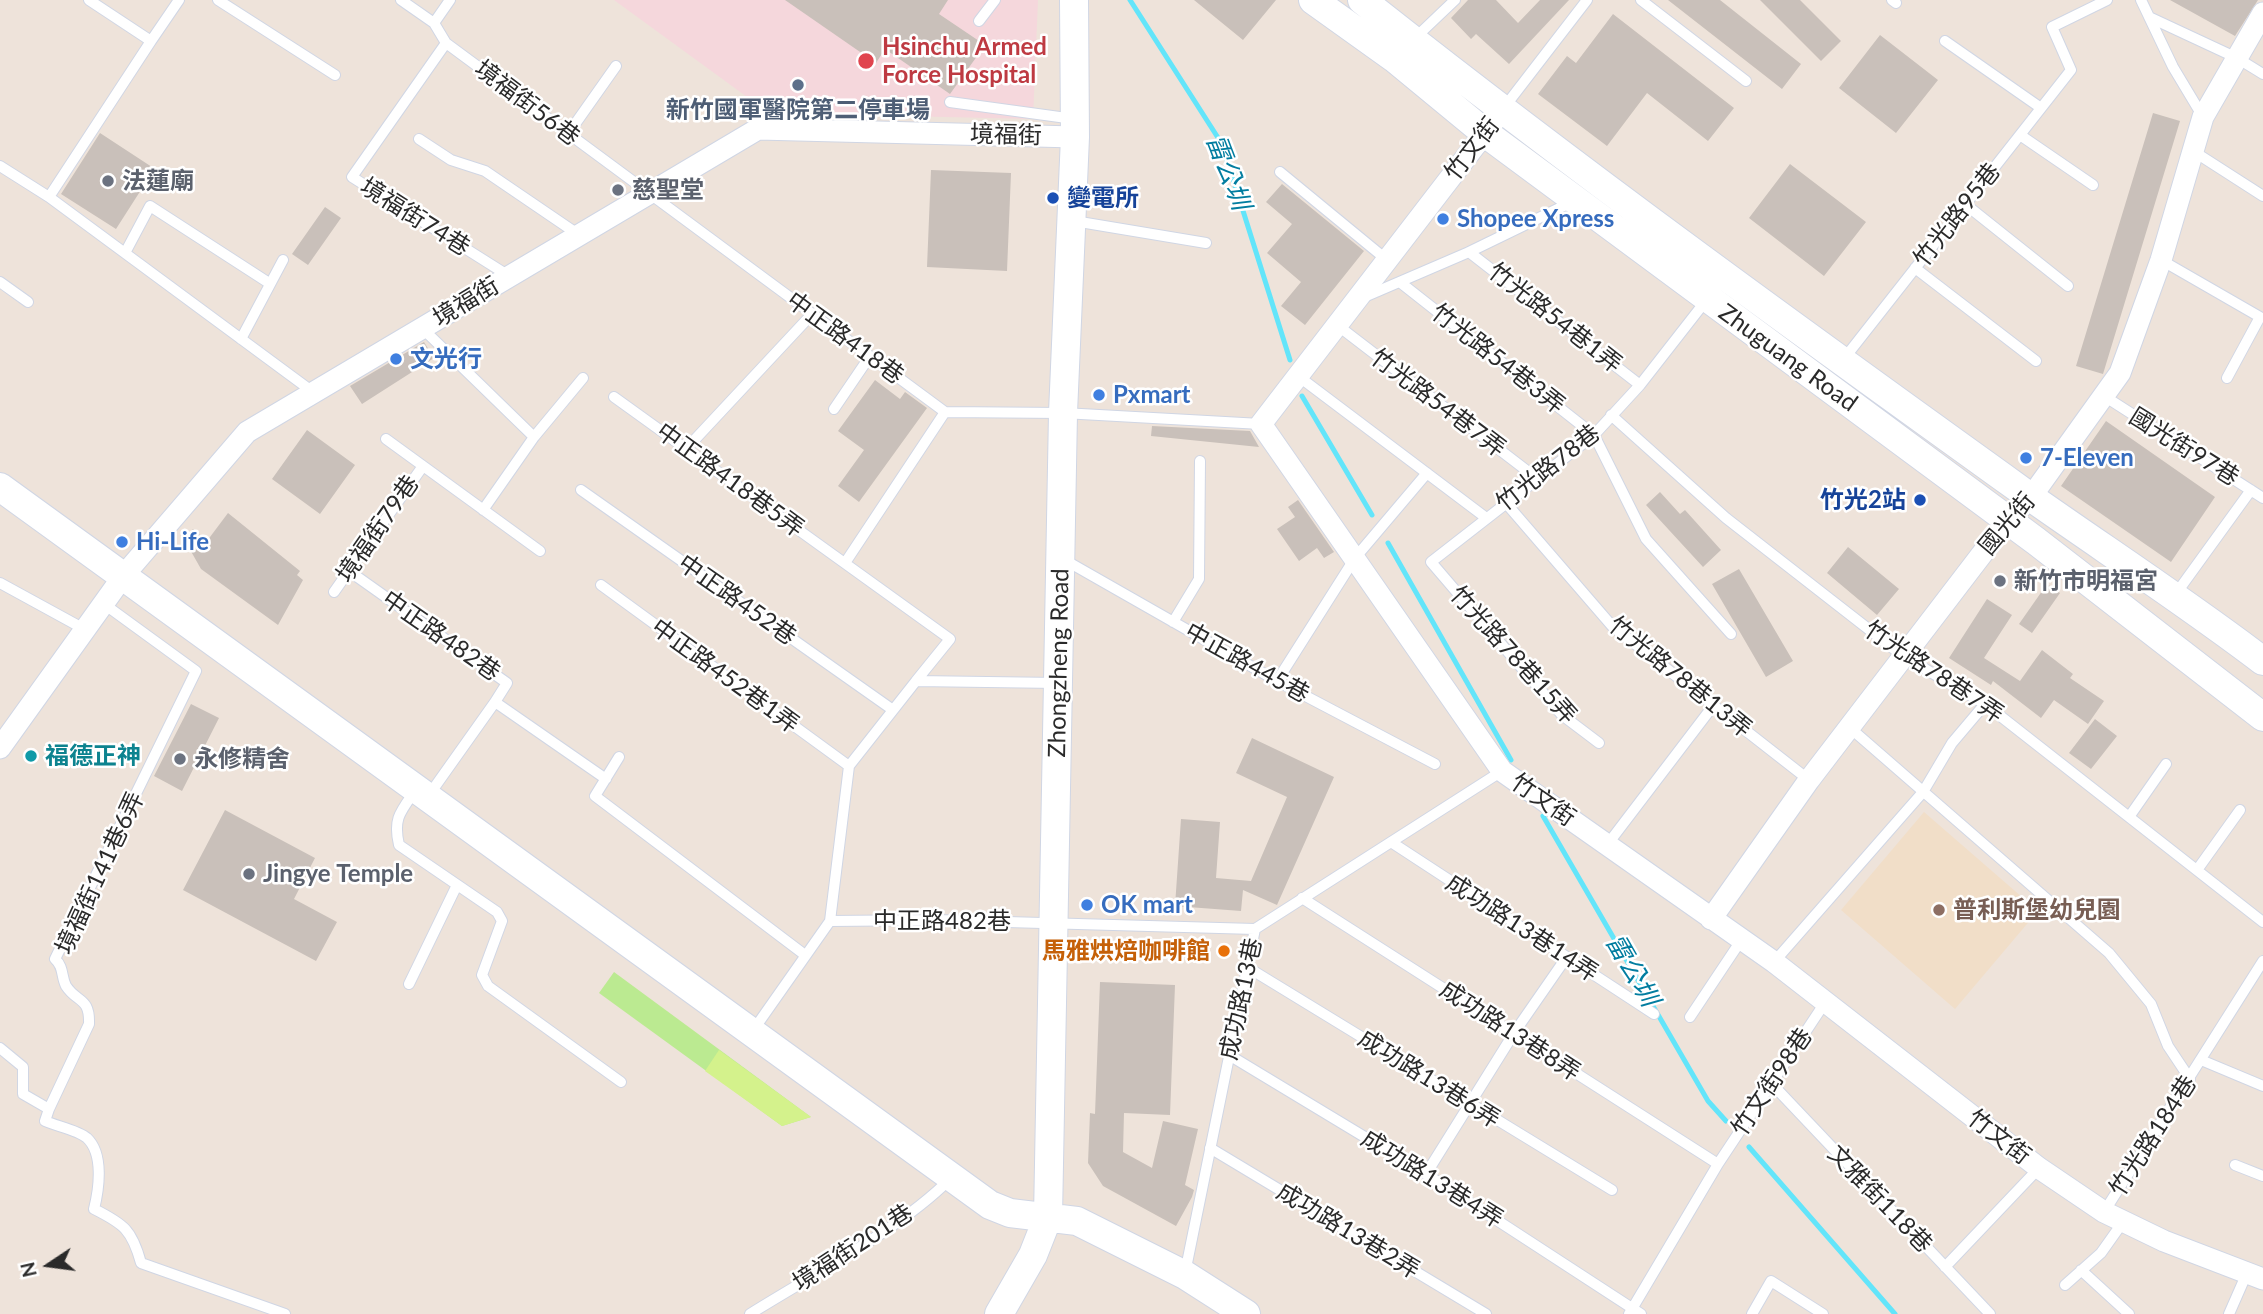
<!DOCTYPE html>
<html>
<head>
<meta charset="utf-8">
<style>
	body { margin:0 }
	#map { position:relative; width:2263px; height:1314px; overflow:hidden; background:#eee3da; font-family:Lato,sans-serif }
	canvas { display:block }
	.north { position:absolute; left:14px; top:1230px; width:70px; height:70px; -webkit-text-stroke:5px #fff; paint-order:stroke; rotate:257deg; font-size:19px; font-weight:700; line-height:28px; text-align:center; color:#2a2a2a }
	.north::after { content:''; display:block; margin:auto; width:24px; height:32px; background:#2a2a2a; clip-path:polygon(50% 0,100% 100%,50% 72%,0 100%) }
</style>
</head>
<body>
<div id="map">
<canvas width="2263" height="1314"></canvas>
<div class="north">N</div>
</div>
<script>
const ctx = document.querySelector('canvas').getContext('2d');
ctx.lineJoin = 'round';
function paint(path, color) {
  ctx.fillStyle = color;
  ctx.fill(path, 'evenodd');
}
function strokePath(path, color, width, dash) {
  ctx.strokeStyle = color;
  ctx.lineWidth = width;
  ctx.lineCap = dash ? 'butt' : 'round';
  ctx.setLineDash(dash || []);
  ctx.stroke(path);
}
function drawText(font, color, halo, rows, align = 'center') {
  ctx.font = font + ' Lato,"Noto Sans TC",sans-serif';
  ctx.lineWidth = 5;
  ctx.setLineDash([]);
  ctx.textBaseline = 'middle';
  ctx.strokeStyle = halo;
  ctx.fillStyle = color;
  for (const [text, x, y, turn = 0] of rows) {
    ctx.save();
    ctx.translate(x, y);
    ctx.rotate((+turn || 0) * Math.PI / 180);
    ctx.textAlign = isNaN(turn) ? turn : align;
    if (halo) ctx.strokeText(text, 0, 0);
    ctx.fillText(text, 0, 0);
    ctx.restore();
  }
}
paint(new Path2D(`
	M1924 812 2038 911 1955 1009 1841 910Z`), '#f1dec8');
paint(new Path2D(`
	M614 0H1038L1033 119 769 113Z`), '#f5d7dc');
paint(new Path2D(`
	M614 972 811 1117 782 1126 599 993Z`), '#bbea91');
paint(new Path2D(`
	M719 1050 811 1117 782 1126 705 1071Z`), '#d4f28c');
strokePath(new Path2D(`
	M1130 0 1222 144 1290 360
	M1302 396 1372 515
	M1388 543 1511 760
	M1543 816 1708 1101 1726 1121
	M1749 1147 1895 1314`), '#63e5fa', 5);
paint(new Path2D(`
	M785 0H948L939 14 985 45 950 94 885 49 876 63Z
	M1194 0H1276L1243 40Z
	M1468 0H1496L1518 23 1540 0H1569L1509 64 1476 34 1471 39 1451 18Z
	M1668 0H1720L1801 64 1782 89Z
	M1760 0H1800L1841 41 1821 61Z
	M2170 0H2258L2235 36Z
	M1613 14 1734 108 1708 141 1647 93 1607 146 1538 94 1567 56 1576 63Z
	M1880 35 1938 80 1896 133 1839 88Z
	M2153 113 2180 121 2103 374 2076 366Z
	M100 133 155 169 151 175 166 174 173 179V185L166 190 148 179 116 229 61 194Z
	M1790 164 1866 222 1824 276 1749 218Z
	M931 170 1011 173 1007 271 927 267Z
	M1282 184 1364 251 1305 325 1281 306 1301 282 1267 253 1292 224 1266 202Z
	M325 207 341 218 308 265 292 254Z
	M424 342 434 358 362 404 350 386Z
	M875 380 900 399 905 392 927 408 859 502 838 486 864 450 838 431Z
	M2106 421 2215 497 2171 562 2061 486Z
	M1152 426 1250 431 1259 447 1151 436Z
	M307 430 355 465 320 514 272 479Z
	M1660 492 1680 514 1685 510 1721 550 1703 567 1646 505Z
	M1298 500 1334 552 1324 558 1317 548 1299 561 1277 529 1295 517 1288 507Z
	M228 513 300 571 297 575 303 580 278 625 201 569 184 539 193 529 207 541Z
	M1848 547 1899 589 1877 615 1827 573Z
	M1739 569 1793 661 1766 677 1712 584Z
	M2047 584 2060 593 2032 633 2019 624Z
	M1987 599 2012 615 1984 658 2020 681 2042 650 2073 674 2070 678 2104 701 2088 724 2054 700 2041 718 1993 681 1991 685 1949 658Z
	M191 704 219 718 182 791 154 776Z
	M2095 719 2117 736 2091 769 2069 753Z
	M1252 738 1334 777 1277 905 1243 890 1241 911 1175 906 1181 819 1220 822 1216 878 1251 881 1287 797 1236 773Z
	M225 810 315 858 294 899 337 922 316 961 183 890Z
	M1100 982 1175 985 1170 1115 1124 1113 1123 1152 1152 1168 1163 1121 1198 1129 1185 1185 1194 1190 1192 1197 1176 1226 1103 1186 1088 1163 1090 1113 1095 1114Z`), '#c9c0ba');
const lane = new Path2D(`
	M89 0 151 41 179 0
	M218 0 335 75
	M401 0 434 23
	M450 0 434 23 446 43 945 412 1063 413 1261 424
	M1641 0 1746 81
	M1892 0 1896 3
	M2141 0 2173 67 2203 117
	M2149 17 2237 58 2263 74
	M979 21 995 0
	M1415 38 1455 0
	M1945 41 2041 108
	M446 43 352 177 509 276
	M950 102 1074 119
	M1503 109 1587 0
	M568 134 616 66
	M2020 135 2093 185
	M419 139 451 160 485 171 579 235
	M2193 151 2263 196
	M0 166 49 197 313 392
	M1280 172 1387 260
	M49 197 151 41
	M1965 204 2068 286
	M1074 221 1206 243
	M1469 252 1640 385
	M125 253 150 206 269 283
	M2161 260 2260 317 2227 378
	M1915 268 2036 361
	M0 282 28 302
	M1401 283 1594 435 1646 539 1731 634
	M1362 298 1469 252 1574 201
	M1337 325 1539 480
	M422 328 534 437
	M241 339 283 260
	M1843 360 2071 70 2052 27 2107 0
	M1298 376 1485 517
	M2104 396 2263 498
	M614 397 950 639 916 681
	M834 409 870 356
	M1611 415 1726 518 1903 656 1985 704 2263 922
	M386 439 540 551
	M686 449 812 314
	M581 490 893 710
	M1505 502 1612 626 1809 780
	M483 510 534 437 583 378
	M1063 559 1277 681 1435 764
	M845 563 945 412
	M349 571 507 683 495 702 606 779
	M0 583 86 630
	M601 585 849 766
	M334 592 423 466
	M2175 595 2251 490
	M1173 622 1199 579 1200 461
	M1277 681 1355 558 1427 473
	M1849 727 2109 953 2151 1004 2168 1046 2190 1079
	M1599 743 1562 715 1431 562 1594 435 1640 385 1708 298
	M619 757 595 796 805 955
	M415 791C400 812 393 819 399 845L497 912 502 921 482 975 488 986 621 1082
	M429 795 495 702
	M2129 817 2166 764
	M1391 842 1654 1014
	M1607 845 1713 706
	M2197 870 2240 810
	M1302 898 1718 1164
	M830 921 849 766 916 681 1058 683
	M1774 962 1923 792 1952 743 1985 704
	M1247 967 1612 1190
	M409 984 457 885
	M1690 1017 1742 939
	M752 1032 830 921 936 920 1255 929
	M0 1048 23 1067V1094L49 1109 45 1121C56 1126 78 1130 87 1138 104 1154 99 1189 94 1209 124 1224 132 1230 141 1263L285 1314
	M1229 1055 1426 1174 1641 1314
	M2201 1060 2263 1086
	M1772 1084 1990 1314
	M49 1109 89 1024C90 997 77 1003 66 986 61 976 64 967 55 959L196 671 104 604
	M1210 1148 1486 1314
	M2235 1165 2263 1176
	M1426 1174 1514 1033 1566 958
	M2104 1212 2263 961
	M1945 1267 2039 1168
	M2081 1270 2129 1314
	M1185 1273 1255 929 1502 771
	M2065 1285 2101 1253 2123 1222
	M750 1314C812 1275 899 1230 950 1179
	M1629 1314 1718 1164 1826 1001
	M1752 1314 1771 1281 1823 1314
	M2229 1314 2247 1273`);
const street = new Path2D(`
	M1494 121 1261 424 1502 771 1774 962 2039 1168 2104 1212 2164 1241 2263 1279
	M0 748 124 575 247 432 758 129 1075 137
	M1711 919 1809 780 2008 520 2031 497 2120 373 2161 260 2203 117 2263 13`);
const secondary = new Path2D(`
	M1313 0 1394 58 1485 133 2036 541 2263 717
	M1362 0C1579 172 1805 335 2029 496 2107 551 2187 603 2263 661
	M0 487 990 1205 1010 1213 1077 1221 1185 1275 1246 1314
	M999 1314 1033 1255 1048 1217 1063 413 1075 137 1074 0`);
strokePath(lane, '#d0d6e4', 12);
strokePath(street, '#d0d6e4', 23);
strokePath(secondary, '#d0d6e4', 30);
strokePath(lane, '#fff', 10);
strokePath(street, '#fff', 21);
strokePath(secondary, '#fff', 28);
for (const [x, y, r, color] of [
	[866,61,9,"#e0444e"],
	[798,85,7,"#5c6f8a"],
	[108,181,7,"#6b7280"],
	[618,190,7,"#6b7280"],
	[1053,198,7,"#1a4fb4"],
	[1443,219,7,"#3f7fe0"],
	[396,359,7,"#3f7fe0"],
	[1099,395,7,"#3f7fe0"],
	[2026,458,7,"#3f7fe0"],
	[1920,500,7,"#1a4fb4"],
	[122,542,7,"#3f7fe0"],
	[2000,581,7,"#6b7280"],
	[31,756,7,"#0f9aa8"],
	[180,759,7,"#6b7280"],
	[249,874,7,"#6b7280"],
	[1087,905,7,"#3f7fe0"],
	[1939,910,7,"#8d6e63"],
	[1224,951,7,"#e8710a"]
]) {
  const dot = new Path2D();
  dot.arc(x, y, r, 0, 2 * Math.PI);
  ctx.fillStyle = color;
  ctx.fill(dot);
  strokePath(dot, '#fff', 2.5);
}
drawText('bold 24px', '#be3a42', '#fff', [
	["Hsinchu Armed",882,47],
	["Force Hospital",882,75]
], 'left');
drawText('24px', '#2a2a2a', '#fff', [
	["境福街56巷",527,103,37],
	["境福街",1006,135,1],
	["竹文街",1472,149,-52],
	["竹光路95巷",1957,215,-52],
	["境福街74巷",415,217,32],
	["境福街",466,302,-31],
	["竹光路54巷1弄",1555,318,38],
	["中正路418巷",845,338,36],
	["Zhuguang Road",1788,358,36],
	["竹光路54巷3弄",1498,359,38],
	["竹光路54巷7弄",1438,403,37],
	["國光街97巷",2184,447,32],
	["竹光路78巷",1548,468,-38],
	["中正路418巷5弄",730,480,36],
	["國光街",2007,524,-50],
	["境福街79巷",378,529,-55],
	["中正路452巷",737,600,35],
	["中正路482巷",441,636,35],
	["竹光路78巷15弄",1513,655,48],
	["Zhongzheng Road",1059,663,-89],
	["中正路445巷",1247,663,29],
	["竹光路78巷7弄",1934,672,34],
	["中正路452巷1弄",725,676,36],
	["竹光路78巷13弄",1680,677,39],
	["竹文街",1543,800,35],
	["境福街141巷6弄",100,873,-65],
	["中正路482巷",942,921],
	["成功路13巷14弄",1522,928,33],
	["成功路13巷",1241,999,-78],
	["成功路13巷8弄",1510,1031,33],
	["成功路13巷6弄",1429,1079,32],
	["竹文街98巷",1772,1082,-56],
	["竹光路184巷",2153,1136,-57],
	["竹文街",1999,1137,38],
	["成功路13巷4弄",1432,1179,32],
	["文雅街118巷",1880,1199,46],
	["成功路13巷2弄",1348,1231,31],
	["境福街201巷",853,1248,-33]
]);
drawText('bold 24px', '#4e5e75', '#fff', [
	["新竹國軍醫院第二停車場",798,110]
]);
drawText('bold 24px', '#5b616d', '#fff', [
	["法蓮廟",122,181],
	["慈聖堂",632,190],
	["新竹市明福宮",2014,581],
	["永修精舍",194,759],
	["Jingye Temple",263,874]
], 'left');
drawText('bold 24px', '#164399', '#fff', [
	["變電所",1067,198],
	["竹光2站",1906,500,"right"]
], 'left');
drawText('bold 24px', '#366cbe', '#fff', [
	["Shopee Xpress",1457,219],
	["文光行",410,359],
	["Pxmart",1113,395],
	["7-Eleven",2040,458],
	["Hi-Life",136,542],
	["OK mart",1101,905]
], 'left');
drawText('bold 24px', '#0d838f', '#fff', [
	["福德正神",45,756]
], 'left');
drawText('bold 24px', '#785e54', '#fff', [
	["普利斯堡幼兒園",1953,910]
], 'left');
drawText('bold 24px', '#c56008', '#fff', [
	["馬雅烘焙咖啡館",1210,951]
], 'right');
drawText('italic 26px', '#027da0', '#fff', [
	["雷公圳",1228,172,69],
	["雷公圳",1632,970,60]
]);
</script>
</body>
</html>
